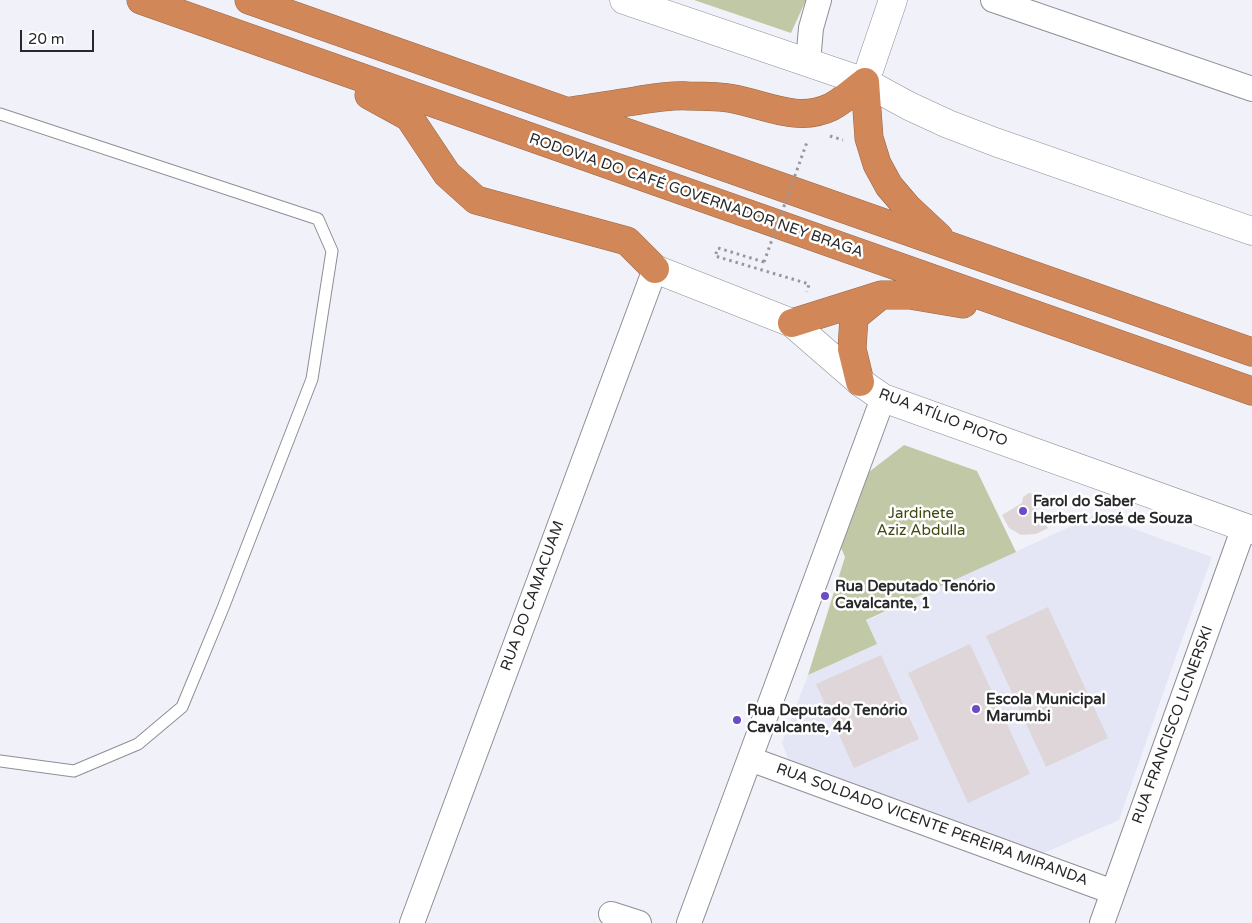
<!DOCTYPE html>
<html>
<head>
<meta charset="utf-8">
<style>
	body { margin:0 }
	#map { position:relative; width:1252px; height:923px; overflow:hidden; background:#f1f2f9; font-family:"Varela Round",sans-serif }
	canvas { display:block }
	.scale { position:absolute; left:20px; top:30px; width:74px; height:22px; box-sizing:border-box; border:2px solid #27282a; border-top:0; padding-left:6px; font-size:15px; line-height:18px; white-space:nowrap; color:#27282a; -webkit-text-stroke:4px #fff; paint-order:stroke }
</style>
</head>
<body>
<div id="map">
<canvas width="1252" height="923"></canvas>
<div class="scale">20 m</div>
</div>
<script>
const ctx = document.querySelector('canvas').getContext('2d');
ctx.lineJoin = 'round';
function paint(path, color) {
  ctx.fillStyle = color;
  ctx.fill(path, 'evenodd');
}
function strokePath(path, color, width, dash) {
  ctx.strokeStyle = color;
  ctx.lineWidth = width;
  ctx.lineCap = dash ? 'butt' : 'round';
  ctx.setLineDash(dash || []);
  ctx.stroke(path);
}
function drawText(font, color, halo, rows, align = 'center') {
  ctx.font = font + ' "Varela Round",sans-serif';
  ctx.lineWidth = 5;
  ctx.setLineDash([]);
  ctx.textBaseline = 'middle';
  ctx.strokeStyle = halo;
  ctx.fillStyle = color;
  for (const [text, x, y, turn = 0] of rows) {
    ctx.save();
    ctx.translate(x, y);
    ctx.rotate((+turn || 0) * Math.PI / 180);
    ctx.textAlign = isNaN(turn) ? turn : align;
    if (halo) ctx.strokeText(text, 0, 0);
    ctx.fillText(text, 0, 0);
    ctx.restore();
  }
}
paint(new Path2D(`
	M1095 515 1212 557 1173 665 1119 820 1044 853 789 761 782 743 808 675 877 644 866 621Z`), '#e4e6f5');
paint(new Path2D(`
	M694 0H806L791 33Z
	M904 445 977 471 1016 552 866 620 877 644 808 675 845 557 841 548 869 472Z`), '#c1c8a6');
paint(new Path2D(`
	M1029 493 1034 494 1038 499 1036 507 1048 528 1036 534 1021 535 1009 528 1002 515 1022 503 1023 497Z
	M1048 607 1108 738 1046 767 986 636Z
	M970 644 1030 774 968 803 908 673Z
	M881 655 919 739 854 768 816 684Z`), '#ded6d9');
const service = new Path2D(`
	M0 114 318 219 332 251 312 379 223 608 182 707 138 744 74 771 0 761`);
const minor = new Path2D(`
	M993 0 1252 89
	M808 62 811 28 819 0
	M750 759 1113 892
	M611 914 639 923
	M412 923 655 269
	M689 923 883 398
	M1102 923 1244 527`);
const tertiary = new Path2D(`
	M624 0 865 82 909 106 948 124 995 142 1252 231
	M865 82 893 0
	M655 269 792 323 860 382 883 398 1252 530`);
const motorway = new Path2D(`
	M141 0 1252 391
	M249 0 1252 352
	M865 82 869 138 877 164 889 186 907 207 939 237
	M369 95 409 117 447 174 476 200 627 241 655 269
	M571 111C592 108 614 104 635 101 653 98 671 95 688 96 704 96 719 96 734 99 766 105 798 123 831 107 843 101 854 90 865 82
	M792 323 881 295H910L963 304
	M860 382 852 349 854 317 876 299`);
strokePath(service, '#8e8f96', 13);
strokePath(minor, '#8e8f96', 26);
strokePath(tertiary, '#8e8f96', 29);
strokePath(motorway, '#966649', 29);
strokePath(new Path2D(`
	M830 136 843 140
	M764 262 718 248 715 256 809 284 807 292`), '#97989c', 3, [2.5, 4]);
strokePath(service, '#fff', 11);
strokePath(minor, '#fff', 24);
strokePath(tertiary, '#fff', 28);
strokePath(motorway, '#d28759', 28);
strokePath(new Path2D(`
	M764 262 807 142`), '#97989c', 3, [2.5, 4]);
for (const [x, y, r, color] of [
	[1023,511,5,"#6b4cc5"],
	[825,596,5,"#6b4cc5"],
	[976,709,5,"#6b4cc5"],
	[737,720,5,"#6b4cc5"]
]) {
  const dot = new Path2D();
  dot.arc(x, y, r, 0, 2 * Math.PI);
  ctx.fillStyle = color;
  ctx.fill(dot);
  strokePath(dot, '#fff', 2);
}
drawText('15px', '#27282a', '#fff', [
	["RODOVIA DO CAFÉ GOVERNADOR NEY BRAGA",696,196,19],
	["RUA ATÍLIO PIOTO",943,418,21],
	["RUA DO CAMACUAM",533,596,-70],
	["RUA FRANCISCO LICNERSKI",1173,725,-70],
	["RUA SOLDADO VICENTE PEREIRA MIRANDA",932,825,20]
]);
drawText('bold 15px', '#27282a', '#fff', [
	["Farol do Saber",1033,502],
	["Herbert José de Souza",1033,519],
	["Rua Deputado Tenório",835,587],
	["Cavalcante, 1",835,604],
	["Escola Municipal",986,700],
	["Marumbi",986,717],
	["Rua Deputado Tenório",747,711],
	["Cavalcante, 44",747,728]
], 'left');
drawText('15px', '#42490f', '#fff', [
	["Jardinete",921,514],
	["Aziz Abdulla",921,531]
]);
</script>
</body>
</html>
